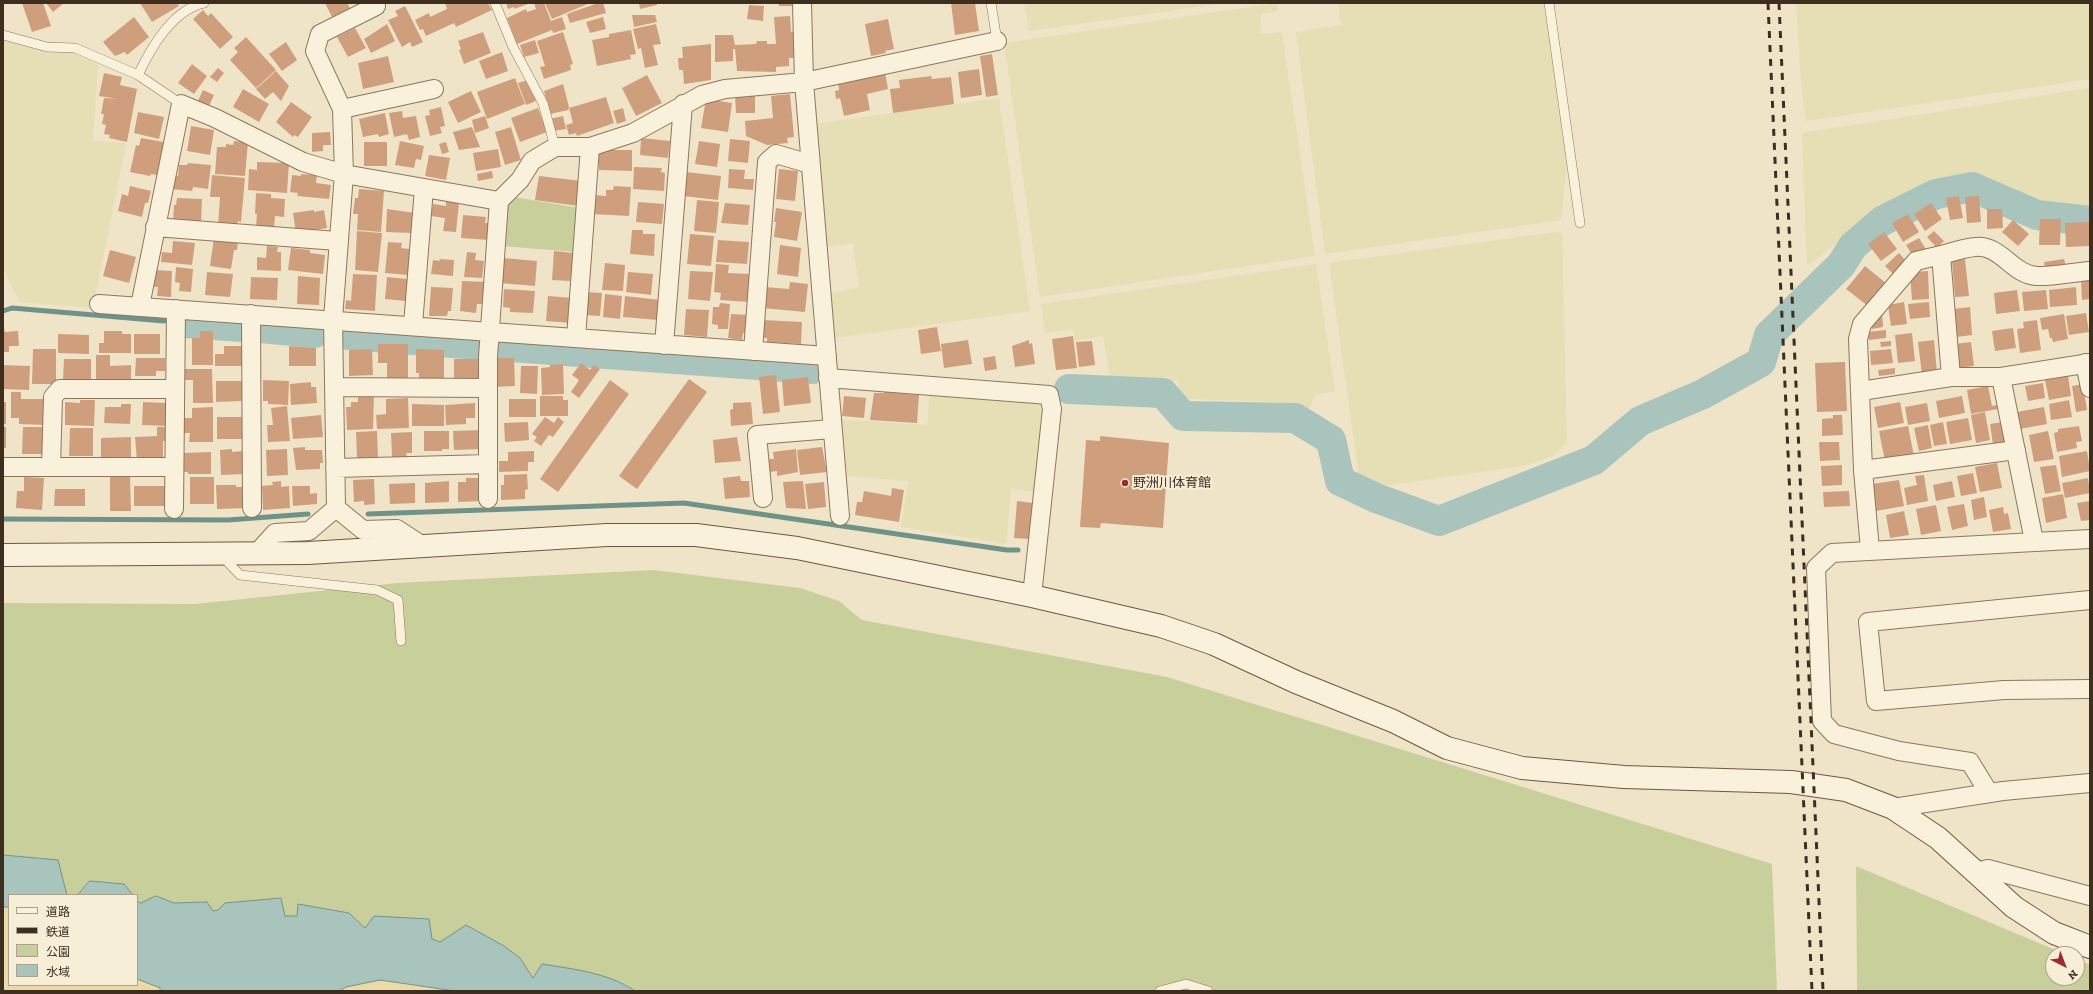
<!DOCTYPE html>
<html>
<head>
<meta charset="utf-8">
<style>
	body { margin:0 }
	#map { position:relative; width:2093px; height:994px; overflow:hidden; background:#f0e4c8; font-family:"Zilla Slab","Noto Sans JP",serif }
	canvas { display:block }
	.frame { position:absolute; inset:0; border:4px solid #3d2e20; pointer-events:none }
	.legend { position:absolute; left:8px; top:894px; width:130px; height:92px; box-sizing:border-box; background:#f7eed8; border:1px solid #ada18e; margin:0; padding:5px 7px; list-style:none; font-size:12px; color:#3d2e20 }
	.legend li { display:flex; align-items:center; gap:8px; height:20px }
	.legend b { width:20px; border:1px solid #ada18e }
	.north { position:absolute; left:2045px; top:946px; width:40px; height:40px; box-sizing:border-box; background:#f7eed8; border:1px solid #ada18e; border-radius:50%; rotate:138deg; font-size:11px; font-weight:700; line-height:16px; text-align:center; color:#3d2e20 }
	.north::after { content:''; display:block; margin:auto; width:14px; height:18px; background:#9e2a2b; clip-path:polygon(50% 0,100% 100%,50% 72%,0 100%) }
</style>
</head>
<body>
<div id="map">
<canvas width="2093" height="994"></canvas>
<div class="frame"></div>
<ul class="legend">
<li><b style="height:5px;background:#faf1dc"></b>道路</li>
<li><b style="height:5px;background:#3d2e20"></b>鉄道</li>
<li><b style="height:11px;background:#c9cf9b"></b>公園</li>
<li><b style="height:11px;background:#a9c4bc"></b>水域</li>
</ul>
<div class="north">N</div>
</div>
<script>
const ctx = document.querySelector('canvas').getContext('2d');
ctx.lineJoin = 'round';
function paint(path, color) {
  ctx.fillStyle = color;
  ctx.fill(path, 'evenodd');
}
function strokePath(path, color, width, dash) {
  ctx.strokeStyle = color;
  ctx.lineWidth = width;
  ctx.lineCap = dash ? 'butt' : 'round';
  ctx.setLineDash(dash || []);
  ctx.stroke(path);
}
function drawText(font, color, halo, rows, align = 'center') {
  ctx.font = font + ' "Zilla Slab","Noto Sans JP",serif';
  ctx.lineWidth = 4;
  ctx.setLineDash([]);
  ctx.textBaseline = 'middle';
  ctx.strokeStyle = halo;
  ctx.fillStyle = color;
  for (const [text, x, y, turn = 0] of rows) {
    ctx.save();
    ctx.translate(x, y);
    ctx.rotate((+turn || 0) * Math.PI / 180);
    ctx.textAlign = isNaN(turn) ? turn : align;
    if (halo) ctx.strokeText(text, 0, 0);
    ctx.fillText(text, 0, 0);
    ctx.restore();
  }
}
paint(new Path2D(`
	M1024 3H1225L1029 31Z
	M1277 3 1278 11 1261 14 1260 34 1282 32 1315 256 1040 297 1004 43Z
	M1338 3H1544L1567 164 1561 220 1325 254 1296 32 1341 25Z
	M1796 3H2090V79L1806 121 1801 82Z
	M3 40 50 53H73L98 65 93 141 126 143 93 308 19 302 3 267Z
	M2090 88V213L2021 198 1982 182 1966 179 1947 182 1892 209 1863 228 1862 224 1807 266 1802 133Z
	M999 98 1030 311 835 338 830 293 859 287 853 243 825 247 815 124Z
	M1556 232 1562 233 1567 443 1553 456 1529 465 1384 486 1359 477 1329 263Z
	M1316 264 1335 391 1315 395 1309 410 1277 402 1189 399 1180 391 1177 380 1157 383 1110 378 1103 336 1075 341 1073 329 1045 333 1041 304Z
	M930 391 1035 399 1042 405 1036 492 1011 489 1006 544 901 527 908 481 845 476 840 419 927 425Z`), '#e6deb5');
paint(new Path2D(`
	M514 197 580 208 577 252 500 246 504 203Z
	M654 570 800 588 839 601 862 620 1167 677 1772 864 1777 991H635L625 984 533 978 520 958 504 946 466 925 440 942 365 928 349 913 298 904 297 916H285L281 898 225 903 218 910 213 911 207 902 174 903 156 896 140 903 137 900V895H133L123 884 90 881 78 895H67L58 860 3 855V603L195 604 397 583Z
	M1856 866 2065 954H2053V978H2077V959L2090 965V991H1857Z`), '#c9cf9b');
paint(new Path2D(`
	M3 907H9V985H137V979L160 989V991H3Z
	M380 980 453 990 455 991H339L346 987Z`), '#ecd9a5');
const water = new Path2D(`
	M3 855 58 860 67 895H9V907H3Z
	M90 881 124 884 133 895H78Z
	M156 896 174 903 207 902 213 911 218 910 225 903 281 898 285 916H297L298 904 349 913 365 928 374 916 429 919 432 939 440 942 466 925 504 946 520 958 533 978 542 964C573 969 609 973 635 991H455L380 980 346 987 339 991H160V988L137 979V900L140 903Z`);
paint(water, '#a9c4bc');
strokePath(water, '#6f938a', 1);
strokePath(new Path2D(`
	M3 311 12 308 164 321
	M368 514 684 503 1007 550H1018
	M3 519 228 520 308 514`), '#6f938a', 5);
strokePath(new Path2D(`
	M186 323 242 327
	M261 328 315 333
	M348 335 479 345
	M497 346 813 369
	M1069 389 1163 393 1183 416 1295 418 1331 440 1340 481 1376 498 1439 521 1594 460 1640 421 1703 394 1761 362 1769 335 1841 265 1853 246 1882 221 1936 194 1972 187 2037 215 2090 221`), '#a9c4bc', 30);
paint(new Path2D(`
	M22 3H43L51 26 32 32Z
	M46 3H64L53 12Z
	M140 3H177L179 6 152 22Z
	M325 3H347L350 8 332 17Z
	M445 3H488L492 10 456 27 454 23 426 36 423 29 420 30 415 20 429 13 430 17 447 9Z
	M506 3H531L514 9V7L508 9Z
	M534 3H544L551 21 562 17 566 29 553 33 552 30 517 44 507 18 526 9 527 12 536 9Z
	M545 3H590L552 19Z
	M598 3H603L606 13 570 23 567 14Z
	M639 3H657V5L640 9Z
	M779 3H792V6H779Z
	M951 3H975L979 31 955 35Z
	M749 5 764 6 763 21 747 19Z
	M405 6 423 42 412 47 410 42 402 47 388 20 398 16 395 11Z
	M203 10 208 16 211 13 233 37 220 49 193 19Z
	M632 15H655L657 22 634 27Z
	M790 16 791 32H794L795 58H789V66L776 67V56V72L737 71 735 49H733V61L715 62V35H733L735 45 756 44 757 41H767V44H776L774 17Z
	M134 17 149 37 127 55 125 52 115 56 103 42Z
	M603 17 606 29 590 33 586 22Z
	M888 19 894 49 885 51 886 53 871 56 865 24Z
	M387 24 395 41 371 53 364 39Z
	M656 24 661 44 653 45 658 65 645 68 641 48 638 49 633 29Z
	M355 28 366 48 348 57 337 37Z
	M631 30 636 54 630 55 631 59 597 66 592 40 609 37V34Z
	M483 32 491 53 464 64 459 50 461 49 458 41Z
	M563 32 573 64 570 65 571 70 544 79 540 67 545 66 537 41Z
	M246 37 276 70 256 88 230 60 238 52 234 48Z
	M535 40 539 53 524 57 520 45Z
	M286 42 297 60 282 71 269 54Z
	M711 44V80L684 84 683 70H679L678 58H683L682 47Z
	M502 52 508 71 486 79 479 61Z
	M992 54 998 95 986 97 980 56Z
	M388 56 394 82 363 89 358 63Z
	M192 64 207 76 194 94 178 83Z
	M218 68 224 73 217 82 210 77Z
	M979 69 982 95 961 98 958 72Z
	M276 71 289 86 281 101 273 92 265 99 256 89Z
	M885 72 888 89 867 94 870 110 844 116 840 98 836 99 835 91 839 90 838 82Z
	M104 73 122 77 120 85 137 89 127 142 109 138 110 135 104 134 106 125 102 124 104 114H101L104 98 117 99 99 96Z
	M647 75 662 103 636 116 622 88Z
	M931 76 932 79 951 77 954 104 893 113 890 89 900 88 899 80Z
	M515 78 525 104 487 119 477 92Z
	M528 80 536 101 526 105 518 83Z
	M563 84 569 107 568 110 550 114 544 91Z
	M243 89 269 104 259 122 233 107Z
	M203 90 214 95 209 106 198 101Z
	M471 91 481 112 458 123 448 102Z
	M755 93V113H736L735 94Z
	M790 94 794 137 787 138 788 143 767 145 746 136 745 121 773 118 771 96Z
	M606 97 614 123 577 136 576 133 569 135 566 125 573 123 569 108Z
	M706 99 732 103 728 132 701 128Z
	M291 102 312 117 298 137 294 135 293 137 276 122Z
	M441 107 445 126 440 127 442 133 430 136 425 116 430 115 429 110Z
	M538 108 547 132 520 142 511 118Z
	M623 108 626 121 617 124 613 111Z
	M402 111 403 118 416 116 420 137 409 140 407 134 394 137 389 113Z
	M138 112 164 117 159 139 134 133Z
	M385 113 389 134 379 137 378 134 363 137 359 119Z
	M485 116 489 128 475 133 472 120Z
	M563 116 566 129 553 131 550 119Z
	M191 126 214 130 210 155 187 151Z
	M472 127 480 147 459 150 453 132Z
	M511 127 521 160 505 165 495 132Z
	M330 132 331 145H323V151L312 152V133Z
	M141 138 164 142 157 175 151 174 150 176 130 172 136 145 139 146Z
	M641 138 670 141 668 158 640 155Z
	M730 139 750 141 748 163 728 161Z
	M234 141 248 142 245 176 215 174 217 147H226V144L233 145Z
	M400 141 424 146 421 160 416 159 414 168 395 165Z
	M699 141 720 144 717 167 695 164Z
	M364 142H387V166H364Z
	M446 142 449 152 442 154 439 144Z
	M498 149 501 167 476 171 473 153Z
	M599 150H632V171L599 170Z
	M429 155 450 158 446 180 425 176Z
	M257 162 289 163 287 193 248 190 249 169 257 170Z
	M188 163 211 165 208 189 193 187 192 191 171 189 173 176H178L179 165H187Z
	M634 167 662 168 661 172 665 173 664 191 633 189Z
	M729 169 745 170 744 179H754L753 190 728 188Z
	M779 169 798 171 795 201 776 199Z
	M492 171 493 178 478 181 477 174Z
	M686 172 721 176 718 200 683 196Z
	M301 174 317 175 316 183 331 185 329 199 297 196 298 193 290 192 292 175 301 176Z
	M212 175 245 178 241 222 238 221 237 225 218 226 220 197H210Z
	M539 176 582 181 579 206 535 200Z
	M130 186 151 191 148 203H145L142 217 118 211 122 194 128 196Z
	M614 186 631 187 629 216 592 214 594 195 606 196V190H613Z
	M359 189 384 191 381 232 357 230 358 214H353L355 198H358Z
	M256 193 271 194V198L285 199 284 217 275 216 274 229 256 227 257 214H255Z
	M1959 196 1963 218 1950 220 1946 198Z
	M1979 196 1981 222 1967 223 1965 197Z
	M177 198 202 199 201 223 173 221 174 205H176Z
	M697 200 719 202 716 233 694 231Z
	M446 201 459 203 456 232 443 231 445 218 431 216 433 204 446 206Z
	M638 202 664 204 662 224 636 222Z
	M725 203 750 205 748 225 721 223Z
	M1931 203 1942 219 1925 231 1914 214Z
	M776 208 802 212 797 241 774 237 776 222H774Z
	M387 209 415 213 414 227 411 226V233L386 232Z
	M1987 209H2002L2003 228 1987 229Z
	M314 210V212L324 210 327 228 296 233 293 213Z
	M1908 214 1919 232 1903 242 1892 223Z
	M463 215 486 217 485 223H490L488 240 461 238Z
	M2040 219H2061L2060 245H2039Z
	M2013 220 2029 234 2018 246 2002 232Z
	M2089 222V246L2066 247 2065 223Z
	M632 230H643V234H655L654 256 630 254Z
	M357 231 382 233 378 272 355 270Z
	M1934 231 1944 241 1937 248 1927 237Z
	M1884 232 1897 249 1881 261 1868 244Z
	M690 234 714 236 711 266 687 264Z
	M214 238 238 242 237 250H234L231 269 210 266Z
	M1919 238 1927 251 1914 258 1906 245Z
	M718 240 749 242 747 264 716 262Z
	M173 241 195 243 192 265 161 262 162 252 172 253Z
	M388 242 402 243 401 248 410 249 408 275 385 273Z
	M780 245 801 248 798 277 777 274Z
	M267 246 278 247 277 252H281V271L257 270V257L266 258Z
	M291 248 310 250V253L325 255 323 274 288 270Z
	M110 250 136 257 129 283 103 276Z
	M554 251 574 253 570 281 552 280Z
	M467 252 476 253 475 260 484 261 482 278 464 277Z
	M1899 253 1907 262 1894 275 1885 266Z
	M503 258 537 261 535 286 500 283Z
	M439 259 454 260 453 276 431 274 433 260 440 261Z
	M1965 259 1969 296 1955 297 1952 261Z
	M2064 259 2066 267 2046 271 2044 262Z
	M605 263 625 265 623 291 602 290Z
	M716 264 729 265 728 273 751 274 749 302 720 300 721 293 714 292Z
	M1865 266 1887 284 1868 306 1846 289Z
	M176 267 193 269 191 292 179 291 180 283 175 282Z
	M154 270 172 271 171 297 157 296 158 287H153Z
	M690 271 713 272 710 301 688 299Z
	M1928 271 1929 299 1912 300 1910 272Z
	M207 272 233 274 230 297 205 295Z
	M628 272 653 274 651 295 626 292Z
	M353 274 377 275 375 311 345 309 346 300 351 301Z
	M298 276 320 278 319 305 297 304Z
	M251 277 278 278 277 300 250 299Z
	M387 277 408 279 406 301 385 299Z
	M2090 279V299L2082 300 2081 280Z
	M462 281 487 282 485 304H477L476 313 460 311Z
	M790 282 808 284 805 312 763 308 765 287 789 289Z
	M431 287 453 288 451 311H448L447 316H429Z
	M2076 287 2077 305 2050 307 2049 290Z
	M504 289 535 291 533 313 510 312V308L503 307Z
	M2017 290 2020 311 1996 314 1994 293Z
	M2046 290 2048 309 2024 311 2022 292Z
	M585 292 602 293 600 316 584 315Z
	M605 294 622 296 620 319 603 317Z
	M548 296 573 298 571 323 546 321Z
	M625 296 660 300 658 320 623 317Z
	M1904 302 1907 324 1891 326 1888 305Z
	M1929 302 1930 317 1910 319 1908 304Z
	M720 303 730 304 728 329H718V325L712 324 713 307H719Z
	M1970 307 1972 335 1956 337 1953 309Z
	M686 309 709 310 707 337 684 335Z
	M1882 312 1883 327 1872 329 1871 323H1876L1875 313Z
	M2086 313 2089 332 2069 335 2066 316Z
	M731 314 749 315 747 333H743L742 340 728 338Z
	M2064 314 2068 339 2053 342 2052 338H2050L2048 329 2042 330 2040 318Z
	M763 320 802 322 801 344 767 342V338H762Z
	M2037 320 2041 350 2020 353 2017 329 2024 328 2023 322Z
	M3 325 5 332 18 331 19 346H9V352H3Z
	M937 327 941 351 921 354 918 330Z
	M2013 328 2016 348 1995 351 1992 331Z
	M1886 330V338L1869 340 1868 332Z
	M104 331H122V334H131V353H99V343H104Z
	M200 331H213V365H192V338H200Z
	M1912 333 1915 361 1898 363 1895 335Z
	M58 334 89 335V354L58 353Z
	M134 334H160V354H134Z
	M1073 336 1077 368 1056 370 1052 339Z
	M968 340 972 364 944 368 941 344Z
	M1029 340V344L1032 343 1035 364 1015 367 1012 346Z
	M1934 340 1937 373 1922 375 1918 342Z
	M1092 341 1095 365 1079 367 1076 342Z
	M1891 341V346L1881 347 1880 342Z
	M1971 342 1974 366 1957 368 1955 344Z
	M378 344H408V380L387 381V363H378Z
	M224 346H243V366H215V354H224Z
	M289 346 316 348V366H289Z
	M33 349H56V384H32Z
	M372 349 373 375 349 376V350Z
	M416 349 444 350V383H419V373H416Z
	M1891 349 1893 363 1871 365 1870 351Z
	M96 355H110V366L131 365V384H96Z
	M995 356 997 369 985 371 983 358Z
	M136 358H165V371H156V376H135Z
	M493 358H514L515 386 493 387Z
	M64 359H91V381L63 380Z
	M454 359H479V382H454Z
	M1845 362 1847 411 1817 412 1815 363Z
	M581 363 590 370 594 365 600 369 579 398 571 392 579 380 572 375Z
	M563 364 564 394 542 395 541 368 550 367V365Z
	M3 365 30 366 29 390 3 389Z
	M521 366H538L537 394 520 393Z
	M1895 368V374L1879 376 1878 370Z
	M181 369H212L213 403H193V380H181Z
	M776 375 780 412 763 414 759 377Z
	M2068 376 2071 396 2049 400 2045 380Z
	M808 377 811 403 784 406 782 380Z
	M689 379 707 392 637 489 619 476Z
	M263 380 289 381 288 405 268 404V401H263Z
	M610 380 629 394 558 492 540 479Z
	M216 381H242V401L216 402Z
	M311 382V387H316L317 403 291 405 290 384Z
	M2043 383 2045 398 2028 401 2025 386Z
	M2083 384 2087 410 2076 412 2072 386Z
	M1988 386 1992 406 1997 405 1998 409 1971 414 1967 390Z
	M885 389 896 390V393L919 395 917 423 870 420 874 393H884Z
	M11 392H21V399H46V425L19 424V418H11Z
	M374 393 373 429 347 430 346 407H351V402H358V394Z
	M540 396H563V400H568V416H540Z
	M844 396 866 398 864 418 842 416Z
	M1962 396 1965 413 1939 418 1936 401Z
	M408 398 409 428 377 429 376 415 386 414V399Z
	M509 399H536V417H509Z
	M80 400H95L94 426 65 425V402L80 403Z
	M2069 400 2072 417 2051 420 2049 404Z
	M3 402H6V424H3Z
	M143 402 167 403 166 426 142 425Z
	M751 402 753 424 731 426 730 410 733 409V403Z
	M1900 402 1904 423 1878 428 1874 407Z
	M475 403V418H466V424L446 425 445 405Z
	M1927 403 1930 421 1908 425 1905 407Z
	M121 404H131L130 424 104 423 105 407H121Z
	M412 404 444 405V426H412Z
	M287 406 290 441 268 442 267 425H273L271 408Z
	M213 407V442H189L190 433H184L183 418H192V408Z
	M2044 407 2047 424 2020 429 2017 412Z
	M1985 412 1990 440 1976 443 1971 415Z
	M321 415 323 437 293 439 291 418Z
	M1833 415H1842L1843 435 1822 436V419L1833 418Z
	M217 417H246V439H217Z
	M545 417 554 423 558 417 564 422 553 437 549 435 541 446 534 441 537 437 532 434Z
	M1968 418 1972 440 1950 444 1946 422Z
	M528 422 529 440 505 442 504 423Z
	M1943 422 1947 444 1934 446 1930 425Z
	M2003 422 2006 442 1993 444 1990 424Z
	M1928 425 1932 448 1919 451 1914 428Z
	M1908 426 1914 456 1885 461 1879 431Z
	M2079 426 2082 441 2076 442 2077 448 2057 452 2054 433 2058 432V429Z
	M3 427H6V448H3Z
	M23 427H44V454H22Z
	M157 427H169V441H163V461H137L135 437 157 436Z
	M70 428H93V456H69Z
	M482 430 483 449 454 450 453 431Z
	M377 431 378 457 357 458 356 432Z
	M424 431H449V449H442V451H424Z
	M2048 431 2054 459 2034 462 2029 435Z
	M412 432V453H406L407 457H392L391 433Z
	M1100 436 1169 443 1163 528 1101 523 1100 528 1080 527 1086 440 1100 441Z
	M131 437V460L101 461V438Z
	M737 437 741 461 715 463 713 440Z
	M1819 442H1839L1840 460 1820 461Z
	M305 447V450H322L323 463H320V469L296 470 293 448Z
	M822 447 827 472 800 475 797 450Z
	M232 449V452L243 451 244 474 221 475 220 450Z
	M287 449 288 475 267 476 266 450Z
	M796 449 798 472 777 476V471L770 472 769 459H774L773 452Z
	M534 451V462H528V471L499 472V461H508V452Z
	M2087 451 2090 471 2062 477 2059 456Z
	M211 452V474H188V472H183V453Z
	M1997 463 2002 488 1980 492 1975 467Z
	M1842 465V485L1822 486 1821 466Z
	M2056 465 2061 491 2045 494 2040 467Z
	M1973 473 1977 493 1961 496 1957 476Z
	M527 474 528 489 525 490V499L501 500V485H504V475Z
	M110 475H130L131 511H110Z
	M1924 475 1928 501 1907 505 1904 488 1917 485 1915 476Z
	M740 476 741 481H749L750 497 725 499 723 478Z
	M24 477 44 478 42 510 16 508 17 491H24Z
	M190 477H214V504H190Z
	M466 478H483V501L458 502V482H466Z
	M2088 478 2090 493 2065 498 2062 483Z
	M374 479 375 504 364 505V501L354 502 353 480Z
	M1899 480 1904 506 1876 511 1872 484Z
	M281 481V487L289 486 290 508 263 510 262 486 273 485 272 482Z
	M449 481V502L425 503V483Z
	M803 481 806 509 786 508 783 482Z
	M1952 481 1955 497 1936 501 1933 485Z
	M824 482 826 507 808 509 805 484Z
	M415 483V503L390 504 389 484Z
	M216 485H236V487H247V508L217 509Z
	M134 486H165V506H134Z
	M292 486H310V494L317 493V504L293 506Z
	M892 488 904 490 899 522 855 515 857 502H862L864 491 891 496Z
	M55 489H85V506H54Z
	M1849 491 1850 506 1824 507 1823 492Z
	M2063 494 2067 518 2046 523 2042 498Z
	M1984 497 1987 517 1974 520 1971 500Z
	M1017 501 1033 503 1029 539 1014 538Z
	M2090 501V520L2081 521 2077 503Z
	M1964 504 1968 526 1952 530 1947 507Z
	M1936 505 1941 531 1921 535 1916 509Z
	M2003 507 2004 514 2008 513 2011 529 1993 532 1989 510Z
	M1904 511 1909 535 1890 538 1886 515Z`), '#cf9f7d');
const lane = new Path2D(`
	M495 3 513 47 543 103 555 147
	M991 3 997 41
	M1549 3 1580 223
	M3 35 47 47 75 48 138 75 181 104
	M138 75C151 48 172 10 204 3
	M222 556 240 575 377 590 398 600 401 641
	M1160 991 1186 984 1208 991`);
const street = new Path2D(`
	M802 3 804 82 840 516
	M376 6 320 34 315 51 342 109 344 174 333 319 336 508 363 530 397 529 423 546
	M342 109 434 89
	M155 227 337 241
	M1941 255C1952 252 1964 248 1975 247 2001 244 2012 275 2037 276 2051 277 2075 272 2090 271
	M99 304 827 356
	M140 306 181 104 215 118 303 162 344 174 499 201 520 180 532 161 555 147H590L633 133 702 95 725 89 804 82 997 41
	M251 314 252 508
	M413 325 424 188
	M576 338 590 147
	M664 345 683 104
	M753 351 767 162 776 154 810 164
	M2085 363 2090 388
	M2001 377 2034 541
	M828 378 1049 395 1052 409 1032 596
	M334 387 487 388
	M1861 391 1951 377H2001L2090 363
	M3 467H174
	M51 467 53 397 60 389H174
	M335 468 488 464
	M1863 470 2016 450
	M763 498 757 435 832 429
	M488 499V357L499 201
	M174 509 176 309
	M1870 550 1863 470 1858 339 1862 324 1916 261 1941 255 1951 377
	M257 553 275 533 309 531 336 508
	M2090 600 1868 622 1876 701 2004 690 2090 689
	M1989 793 1970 762 1899 751 1834 734 1822 721 1816 568 1832 553 2090 539
	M1893 808 2003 791 2090 783
	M1976 872 1988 869 2090 896`);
const secondary = new Path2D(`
	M3 555 308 553 607 535H696L797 548 1032 596 1161 626 1214 644 1296 682 1393 721 1447 748 1522 768 1624 777 1791 782 1846 790 1893 808 1938 838 2014 907 2054 933 2090 947`);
strokePath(lane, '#8d765c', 10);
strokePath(street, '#8d765c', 20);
strokePath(secondary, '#6f573f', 24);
strokePath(lane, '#faf1dc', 9);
strokePath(street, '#faf1dc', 18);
strokePath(secondary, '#faf1dc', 22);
strokePath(new Path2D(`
	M1768 3 1812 991
	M1779 3 1823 991`), '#3d2e20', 3, [7, 7]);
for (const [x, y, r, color] of [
	[1125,483,4,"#9e2a2b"]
]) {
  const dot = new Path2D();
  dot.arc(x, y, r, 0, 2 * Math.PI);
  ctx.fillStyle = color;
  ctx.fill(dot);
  strokePath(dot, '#f7eed8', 1.5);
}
drawText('13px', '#3d2e20', '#f7eed8', [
	["野洲川体育館",1133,483]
], 'left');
</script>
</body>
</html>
